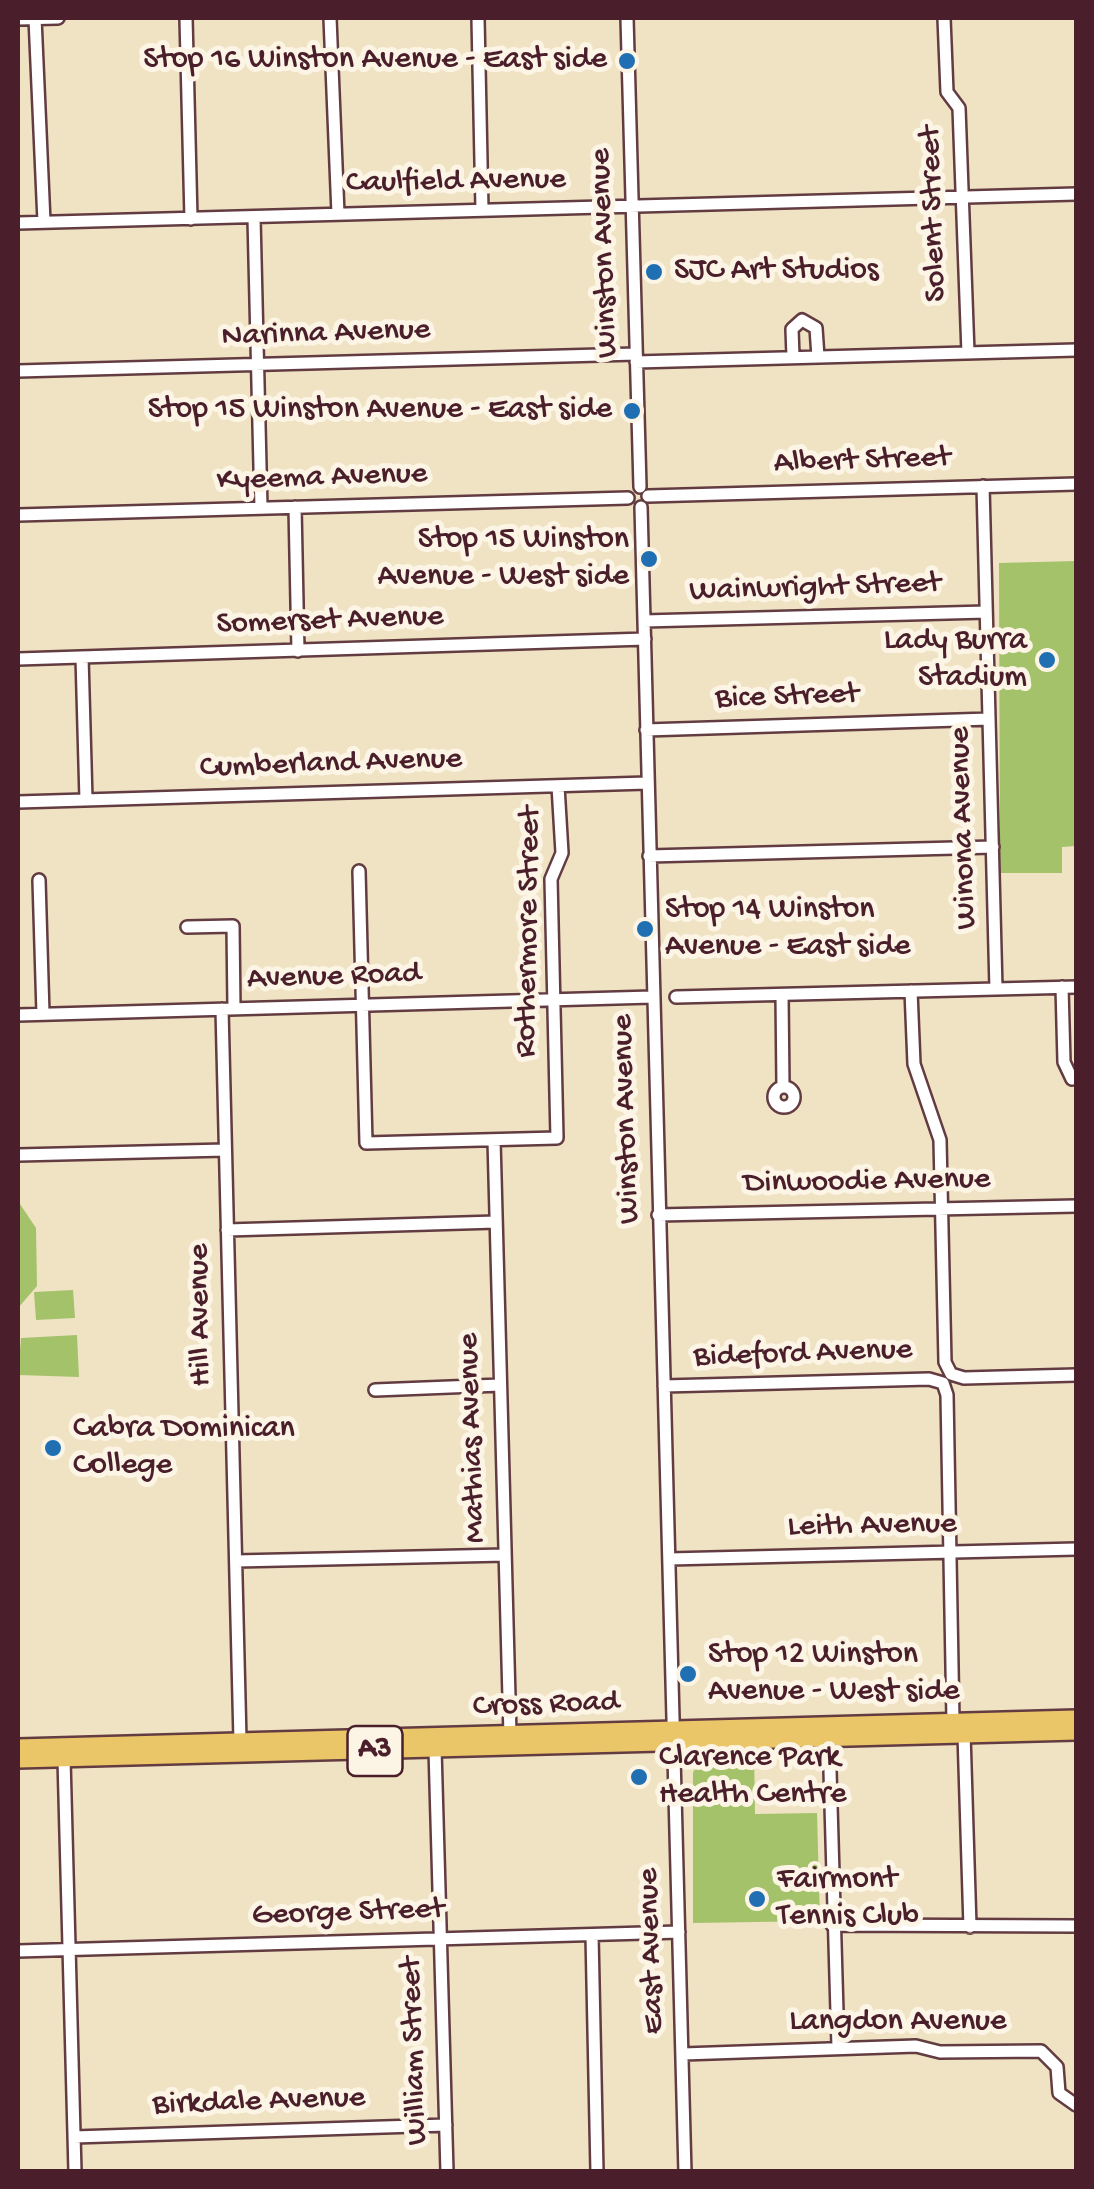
<!DOCTYPE html>
<html>
<head>
<meta charset="utf-8">
<style>
	body { margin:0 }
	#map { position:relative; width:1094px; height:2189px; overflow:hidden; background:#f0e3c4; font-family:"Gochi Hand",sans-serif }
	canvas { display:block }
	.frame { position:absolute; inset:0; border:20px solid #4a1f2b; pointer-events:none }
</style>
</head>
<body>
<div id="map">
<canvas width="1094" height="2189"></canvas>
<div class="frame"></div>
</div>
<script>
const ctx = document.querySelector('canvas').getContext('2d');
ctx.lineJoin = 'round';
function paint(path, color) {
  ctx.fillStyle = color;
  ctx.fill(path, 'evenodd');
}
function strokePath(path, color, width, dash) {
  ctx.strokeStyle = color;
  ctx.lineWidth = width;
  ctx.lineCap = dash ? 'butt' : 'round';
  ctx.setLineDash(dash || []);
  ctx.stroke(path);
}
function drawText(font, color, halo, rows, align = 'center') {
  ctx.font = font + ' "Gochi Hand",sans-serif';
  ctx.lineWidth = 10;
  ctx.setLineDash([]);
  ctx.textBaseline = 'middle';
  ctx.strokeStyle = halo;
  ctx.fillStyle = color;
  for (const [text, x, y, turn = 0] of rows) {
    ctx.save();
    ctx.translate(x, y);
    ctx.rotate((+turn || 0) * Math.PI / 180);
    ctx.textAlign = isNaN(turn) ? turn : align;
    if (halo) ctx.strokeText(text, 0, 0);
    ctx.fillText(text, 0, 0);
    ctx.restore();
  }
}
paint(new Path2D(`
	M1076 561V846L1062 847V873H1000L999 563Z
	M18 1201 36 1228 37 1286 18 1308Z
	M73 1290 75 1318 36 1320 34 1292Z
	M77 1335 79 1377 18 1375 21 1338Z
	M754 1748 755 1814 817 1813 820 1921 693 1923V1772L713 1749Z`), '#a4c26a');
const minor = new Path2D(`
	M35 18 44 222
	M186 18 191 219
	M330 18 338 214
	M478 18 482 210
	M627 18 640 487
	M944 18 947 92 959 108 968 353
	M18 19 58 18
	M254 218 261 508
	M18 223 1076 194
	M793 357 792 329 802 320 816 328 818 357
	M636 362 1076 350
	M18 371 636 354
	M983 486 996 989
	M648 496 1076 484
	M295 507 298 651
	M641 507 685 2172
	M18 515 628 498
	M644 621 986 612
	M82 657 86 800
	M18 659 645 639
	M646 730 989 719
	M18 802 647 783
	M649 856 993 847
	M359 871 366 1143 557 1138 551 879 562 853 558 786
	M39 880 43 1014
	M187 927 233 926 234 1009
	M1062 987 1064 1062 1072 1079
	M911 991 914 1064 940 1140 945 1362 951 1374 964 1378 1076 1375
	M782 995 783 1087
	M676 997 1076 987
	M222 1009 240 1740
	M18 1015 652 997
	M774 1097a10 10 0 1 1 20 0a10 10 0 1 1-20 0Z
	M494 1140 510 1735
	M18 1155 225 1150
	M658 1215 1076 1206
	M227 1230 496 1222
	M664 1386 929 1379 943 1383 947 1395 953 1721
	M375 1390 500 1385
	M669 1559 1076 1549
	M236 1561 505 1555
	M964 1734 970 1927
	M829 1736 838 2047
	M435 1749 447 2172
	M64 1759 75 2172
	M832 1925 1076 1926
	M592 1935 597 2172
	M18 1951 679 1932
	M683 2054 916 2046 940 2052 1041 2051 1057 2067 1059 2093 1076 2105
	M74 2137 446 2125`);
const highway = new Path2D(`
	M18 1747 1076 1718
	M18 1760 1076 1732`);
strokePath(minor, '#633c42', 16);
strokePath(highway, '#633c42', 20);
strokePath(minor, '#fff', 11);
strokePath(highway, '#ebc669', 15);
for (const [x, y, r, color] of [
	[627,61,10,"#1f6fb2"],
	[654,272,10,"#1f6fb2"],
	[632,411,10,"#1f6fb2"],
	[649,559,10,"#1f6fb2"],
	[1047,660,10,"#1f6fb2"],
	[645,929,10,"#1f6fb2"],
	[53,1448,10,"#1f6fb2"],
	[688,1674,10,"#1f6fb2"],
	[639,1777,10,"#1f6fb2"],
	[757,1899,10,"#1f6fb2"]
]) {
  const dot = new Path2D();
  dot.arc(x, y, r, 0, 2 * Math.PI);
  ctx.fillStyle = color;
  ctx.fill(dot);
  strokePath(dot, '#fcf5e5', 4);
}
for (const [x, y, w] of [
	[375,1751,55]
]) {
  const box = new Path2D();
  box.roundRect(x - w / 2, y - 25, w, 50, 8);
  ctx.fillStyle = '#fcf5e5';
  ctx.fill(box);
  strokePath(box, '#4a1f2b', 2.5);
}
drawText('bold 30px', '#4a1f2b', null, [
	["A3",375,1751]
]);
drawText('32px', '#4a1f2b', '#fcf5e5', [
	["Stop 16 Winston Avenue - East side",607,61,"right"],
	["SJC Art Studios",674,272],
	["Stop 15 Winston Avenue - East side",612,411,"right"],
	["Stop 15 Winston",629,541,"right"],
	["Avenue - West side",629,578,"right"],
	["Lady Burra",1027,642,"right"],
	["Stadium",1027,679,"right"],
	["Stop 14 Winston",665,911],
	["Avenue - East side",665,948],
	["Cabra Dominican",73,1430],
	["College",73,1467],
	["Stop 12 Winston",708,1656],
	["Avenue - West side",708,1693],
	["Clarence Park",659,1759],
	["Health Centre",659,1796],
	["Fairmont",777,1881],
	["Tennis Club",777,1918]
], 'left');
drawText('32px', '#4a1f2b', '#fcf5e5', [
	["Caulfield Avenue",456,183,-1],
	["Solent Street",935,214,-92],
	["Winston Avenue",606,253,-92],
	["Narinna Avenue",326,335,-2],
	["Albert Street",862,462,-2],
	["Kyeema Avenue",322,479,-2],
	["Wainwright Street",815,589,-2],
	["Somerset Avenue",330,622,-2],
	["Bice Street",787,698,-2],
	["Cumberland Avenue",331,765,-2],
	["Winona Avenue",965,828,-92],
	["Rothermore Street",530,932,-89],
	["Avenue Road",334,978,-2],
	["Winston Avenue",628,1119,-92],
	["Dinwoodie Avenue",867,1183,-1],
	["Hill Avenue",202,1315,-91],
	["Bideford Avenue",803,1355,-2],
	["Mathias Avenue",474,1438,-92],
	["Leith Avenue",872,1527,-1],
	["Cross Road",546,1706,-2],
	["George Street",348,1914,-2],
	["East Avenue",653,1951,-92],
	["Langdon Avenue",898,2023],
	["William Street",416,2051,-92],
	["Birkdale Avenue",259,2103,-2]
]);
</script>
</body>
</html>
